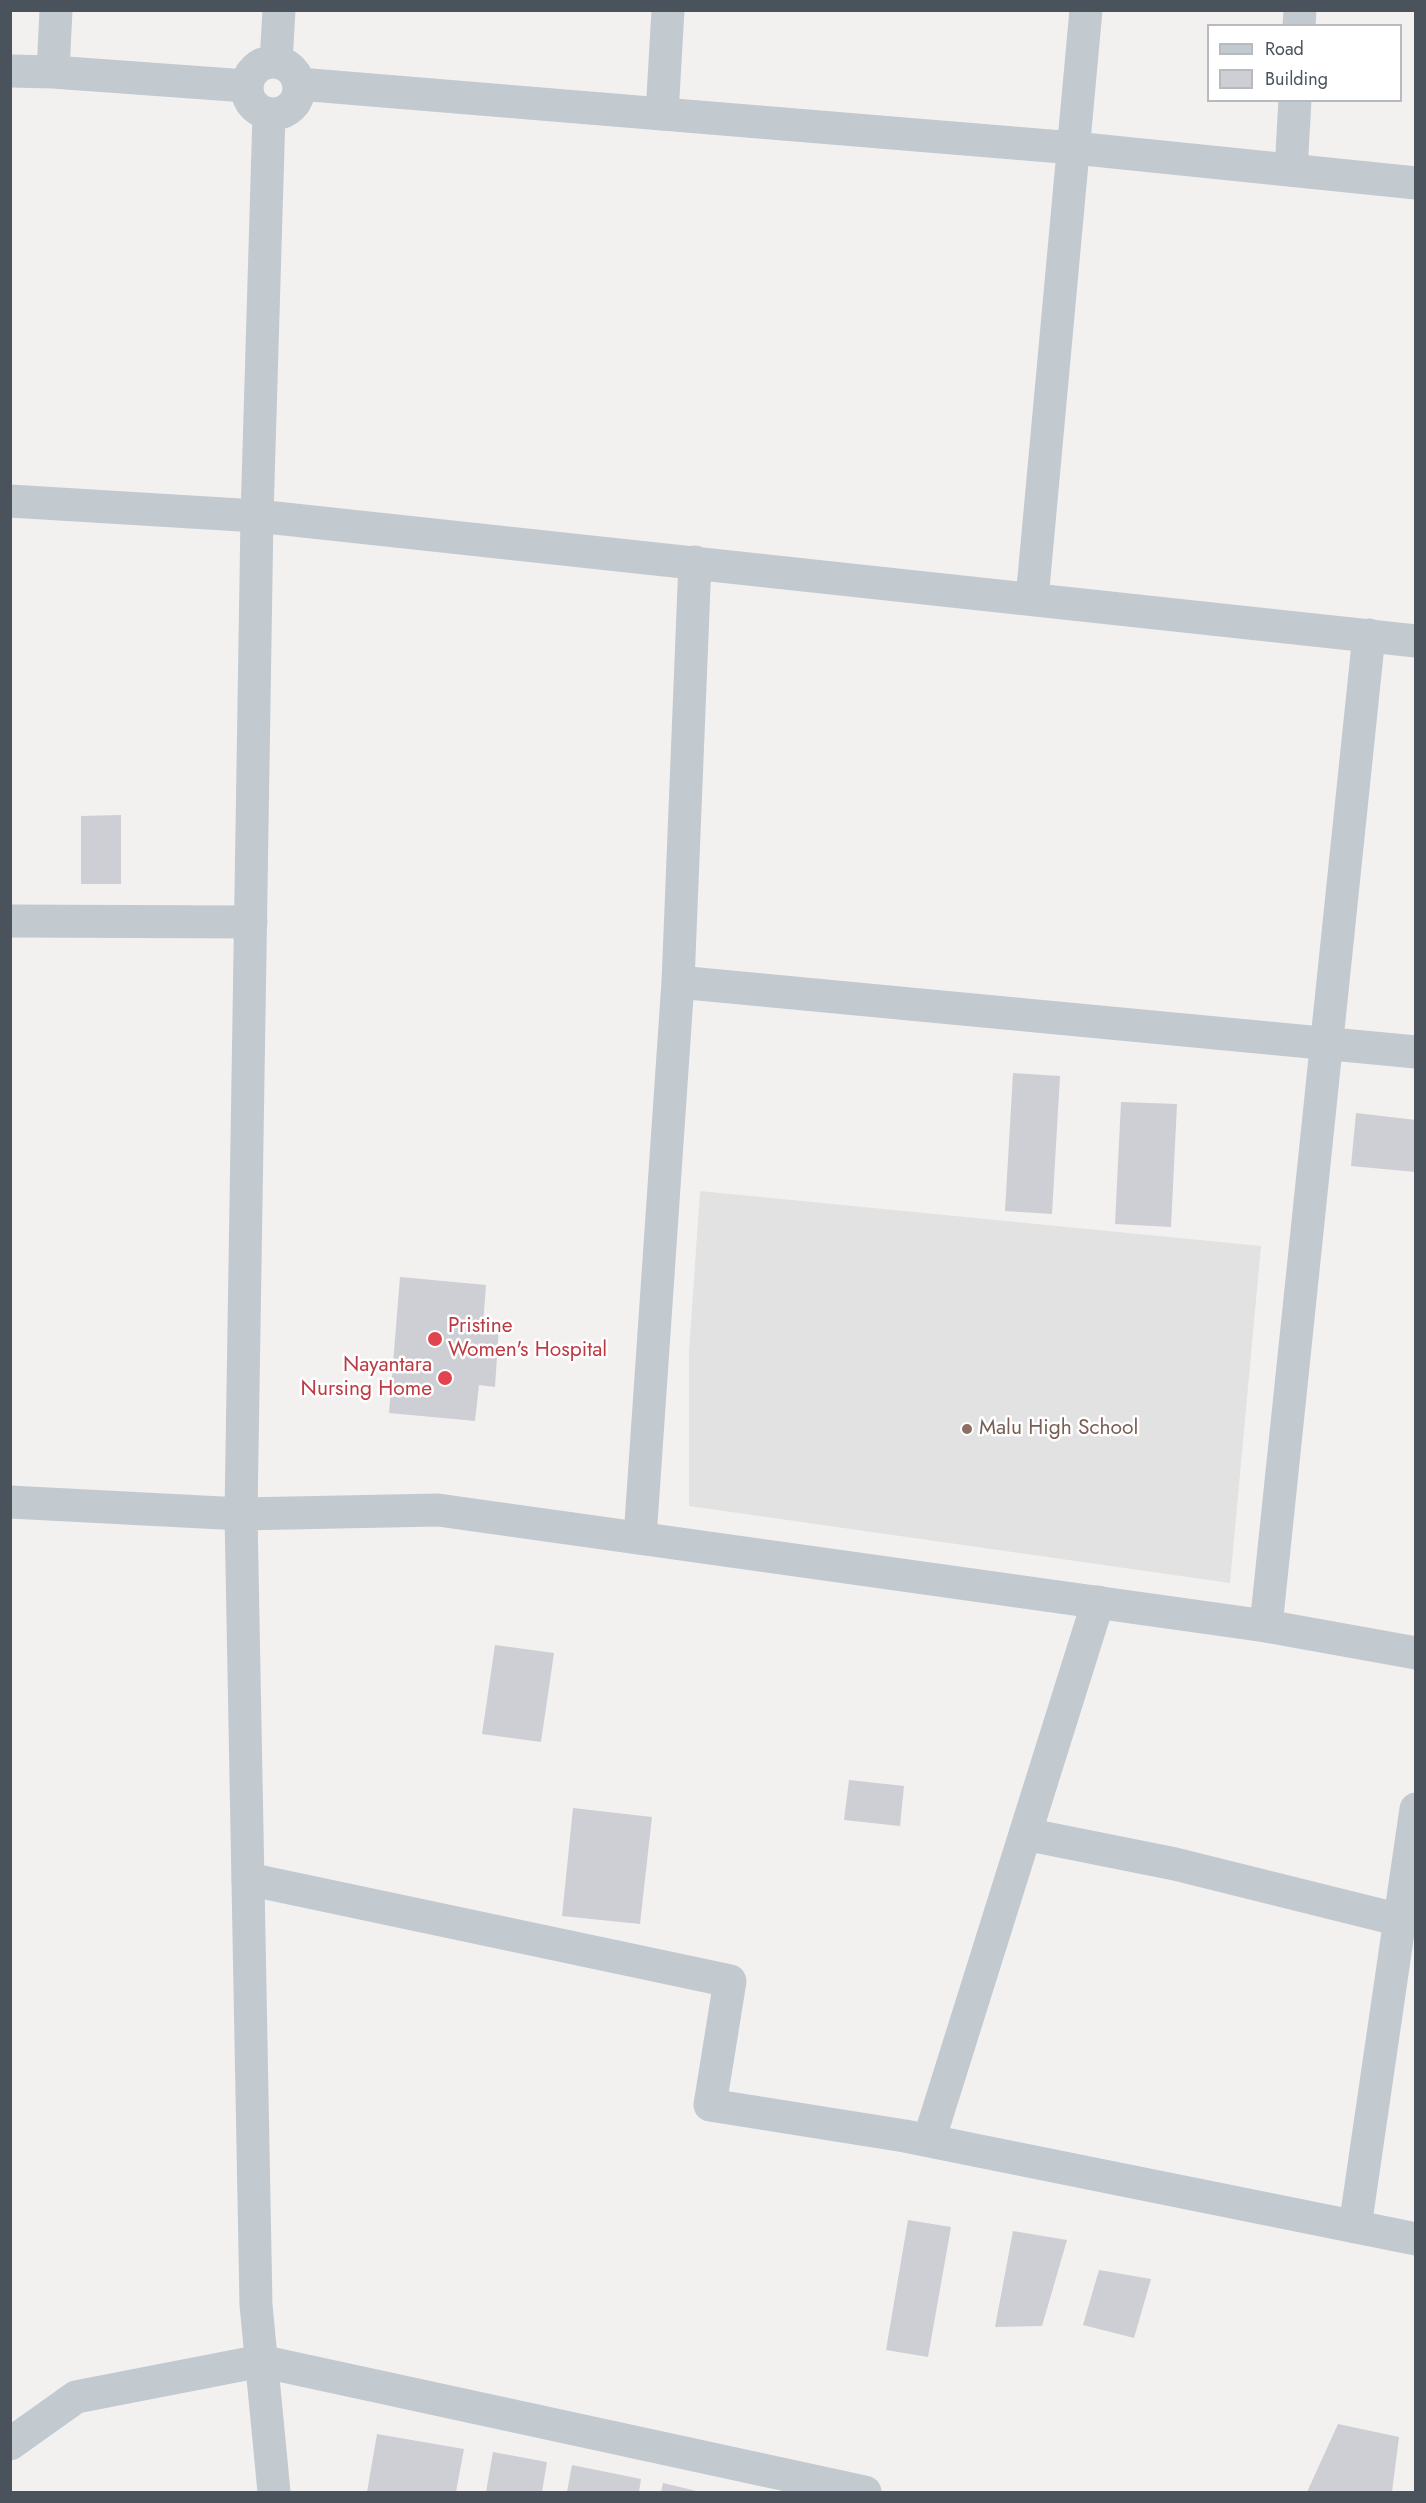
<!DOCTYPE html>
<html>
<head>
<meta charset="utf-8">
<style>
	body { margin:0 }
	#map { position:relative; width:1426px; height:2503px; overflow:hidden; background:#f2f1f0; font-family:Jost,sans-serif }
	canvas { display:block }
	.frame { position:absolute; inset:0; border:12px solid #4a525c; pointer-events:none }
	.legend { position:absolute; left:1207px; top:24px; width:195px; height:78px; box-sizing:border-box; background:#fff; border:2px solid #b7babe; margin:0; padding:8px 10px; list-style:none; font-size:18px; color:#4a525c }
	.legend li { display:flex; align-items:center; gap:12px; height:30px }
	.legend b { width:30px; border:2px solid #b7babe }
</style>
</head>
<body>
<div id="map">
<canvas width="1426" height="2503"></canvas>
<div class="frame"></div>
<ul class="legend">
<li><b style="height:8px;background:#c2cad0"></b>Road</li>
<li><b style="height:16px;background:#cecfd4"></b>Building</li>
</ul>
</div>
<script>
const ctx = document.querySelector('canvas').getContext('2d');
ctx.lineJoin = 'round';
function paint(path, color) {
  ctx.fillStyle = color;
  ctx.fill(path, 'evenodd');
}
function strokePath(path, color, width, dash) {
  ctx.strokeStyle = color;
  ctx.lineWidth = width;
  ctx.lineCap = dash ? 'butt' : 'round';
  ctx.setLineDash(dash || []);
  ctx.stroke(path);
}
function drawText(font, color, halo, rows, align = 'center') {
  ctx.font = font + ' Jost,sans-serif';
  ctx.lineWidth = 5;
  ctx.setLineDash([]);
  ctx.textBaseline = 'middle';
  ctx.strokeStyle = halo;
  ctx.fillStyle = color;
  for (const [text, x, y, turn = 0] of rows) {
    ctx.save();
    ctx.translate(x, y);
    ctx.rotate((+turn || 0) * Math.PI / 180);
    ctx.textAlign = isNaN(turn) ? turn : align;
    if (halo) ctx.strokeText(text, 0, 0);
    ctx.fillText(text, 0, 0);
    ctx.restore();
  }
}
paint(new Path2D(`
	M700 1191 1261 1246 1230 1583 689 1506V1352Z`), '#e3e2e2');
paint(new Path2D(`
	M121 815V884H81V816Z
	M1013 1073 1060 1076 1052 1214 1005 1211Z
	M1121 1102 1177 1104 1171 1227 1115 1224Z
	M1356 1113 1416 1120V1172L1351 1166Z
	M400 1277 486 1285 483 1325 499 1326 495 1387 479 1385 475 1421 389 1413Z
	M495 1645 554 1653 541 1742 482 1734Z
	M849 1780 904 1786 900 1826 844 1820Z
	M573 1808 652 1817 640 1924 562 1916Z
	M908 2220 951 2227 928 2357 886 2350Z
	M1013 2231 1067 2240 1042 2326 995 2327Z
	M1099 2270 1151 2279 1134 2338 1083 2325Z
	M1338 2424 1399 2437 1392 2492H1307Z
	M377 2434 464 2449 456 2492H367Z
	M493 2452 547 2462 542 2492H486Z
	M572 2465 641 2479 639 2492H567Z
	M663 2483 701 2492H661Z`), '#cecfd4');
strokePath(new Path2D(`
	M1299 26 1300 10
	M10 71 53 72 246 86
	M53 72 56 10
	M662 114 668 10
	M1291 170 1295 100
	M10 501 257 516 1416 641
	M695 562 678 982 1416 1052
	M1032 599 1086 10
	M10 921 251 922
	M640 1538 678 982
	M1266 1626 1369 635
	M1025 1834 1175 1864 1400 1920
	M248 1879 730 1981 710 2105 905 2136 1416 2239
	M929 2140 1098 1602
	M1355 2227 1416 1809
	M10 2444 76 2397 261 2361 865 2492`), '#c2cad0', 33);
strokePath(new Path2D(`
	M247 88a26 26 0 1 1 52 0a26 26 0 1 1-52 0Z
	M276 62 279 10
	M299 84 1074 148 1416 183
	M269 114 257 516 241 1514 256 2305 274 2492
	M10 1502 241 1514 438 1510 1266 1626 1416 1653`), '#c2cad0', 33);
for (const [x, y, r, color] of [
	[435,1339,8,"#e0444e"],
	[445,1378,8,"#e0444e"],
	[967,1429,6,"#8d6e63"]
]) {
  const dot = new Path2D();
  dot.arc(x, y, r, 0, 2 * Math.PI);
  ctx.fillStyle = color;
  ctx.fill(dot);
  strokePath(dot, '#fff', 2);
}
drawText('21px', '#be3a42', '#fff', [
	["Pristine",448,1327],
	["Women's Hospital",448,1351],
	["Nayantara",432,1366,"right"],
	["Nursing Home",432,1390,"right"]
], 'left');
drawText('21px', '#785e54', '#fff', [
	["Malu High School",979,1429]
], 'left');
</script>
</body>
</html>
